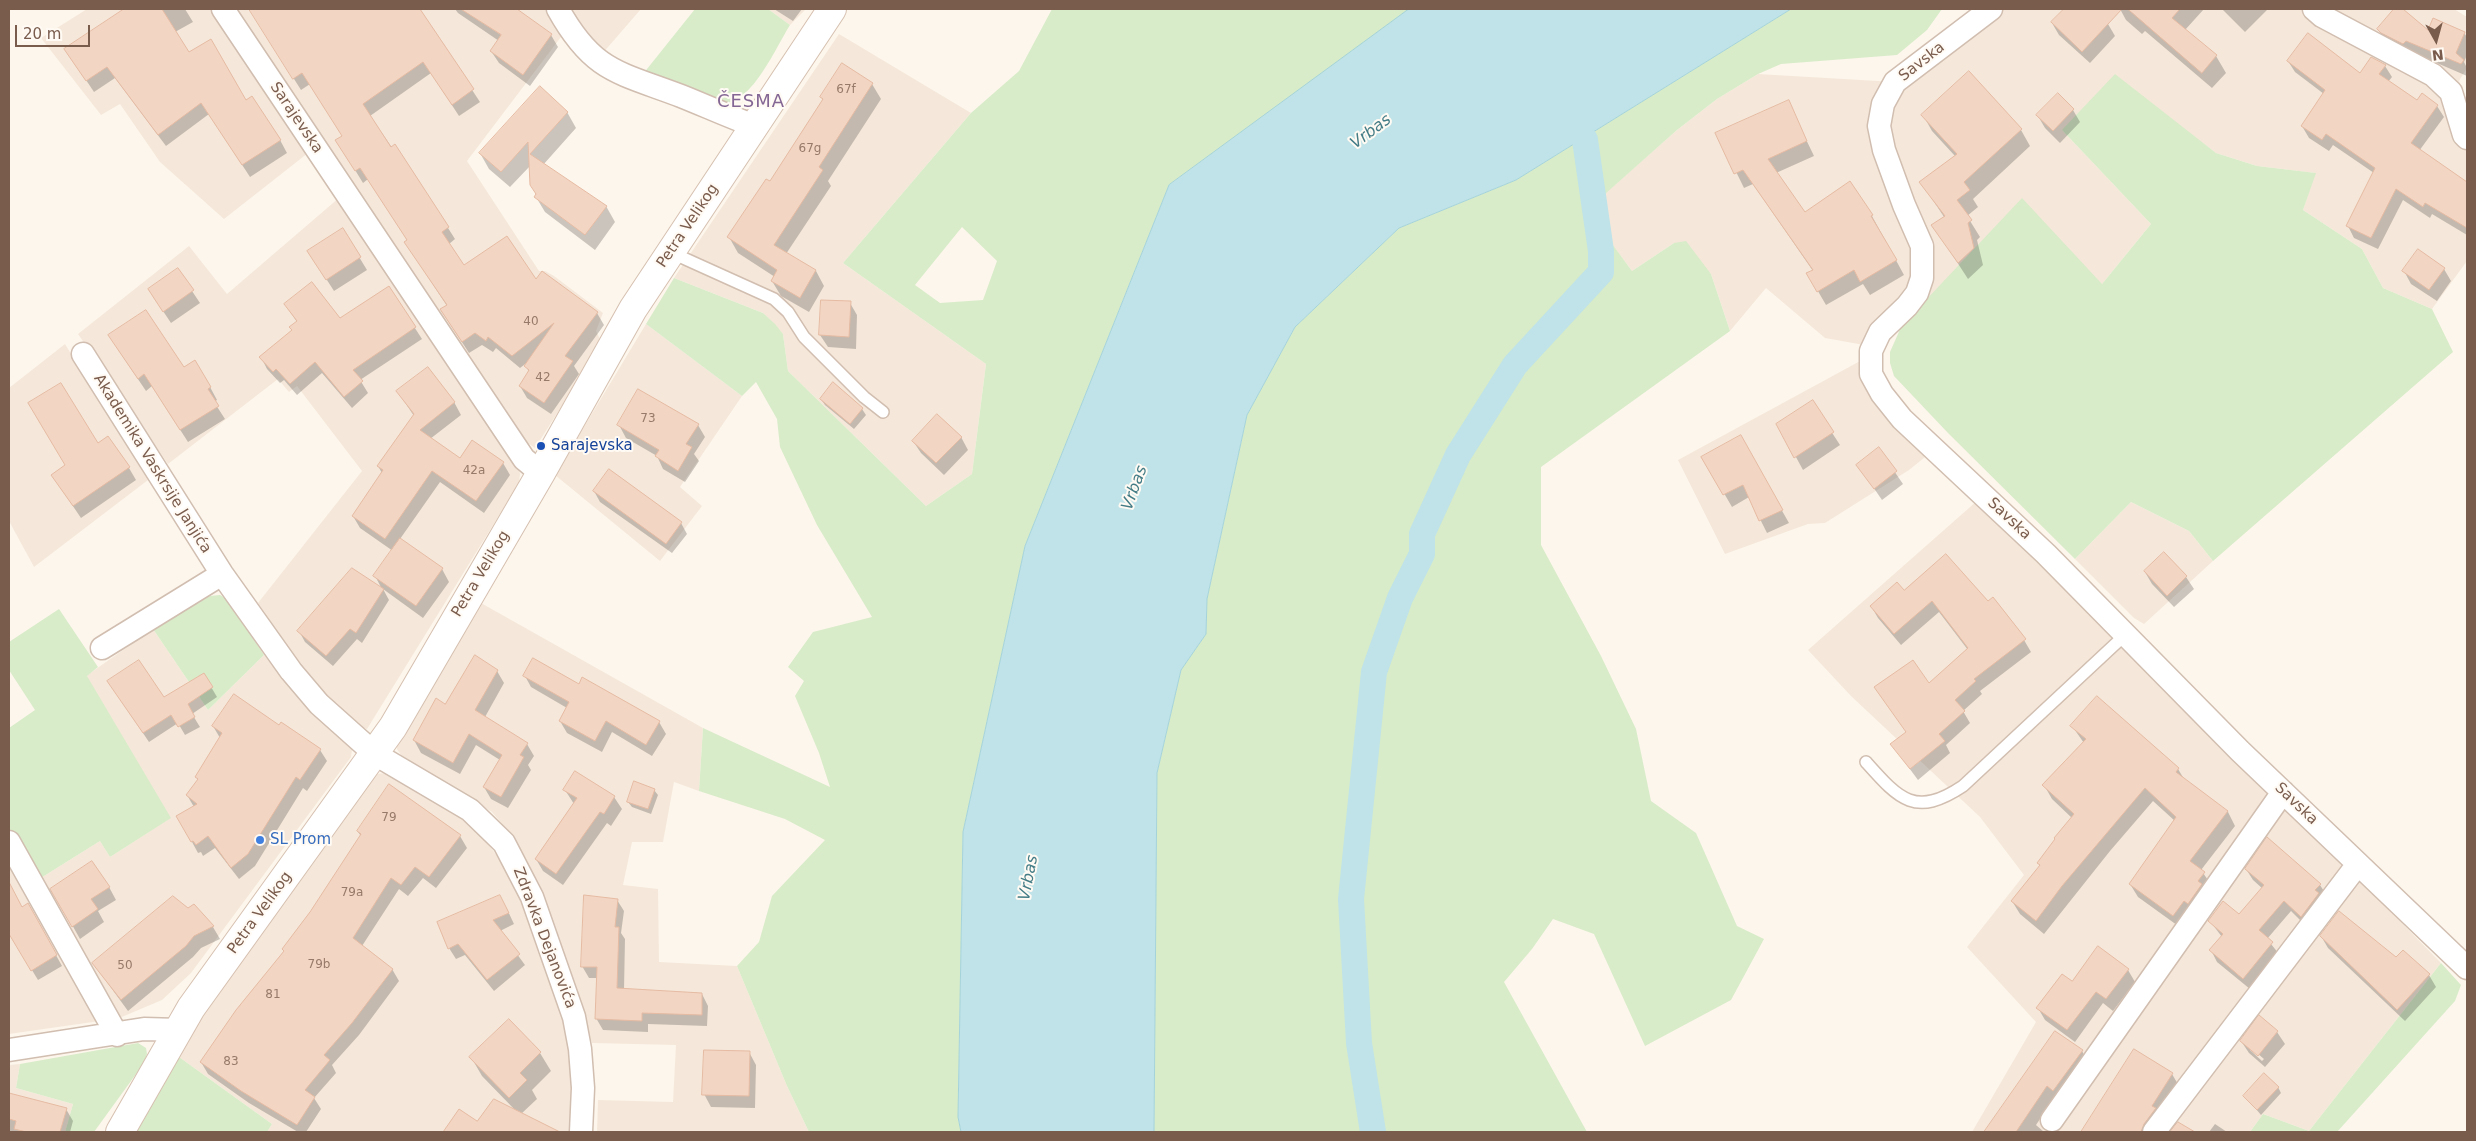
<!DOCTYPE html>
<html>
<head>
<meta charset="utf-8">
<style>
	body { margin:0 }
	#map { position:relative; width:2476px; height:1141px; overflow:hidden; background:#fdf6ec; font-family:"DejaVu Sans",sans-serif }
	canvas { display:block }
	.frame { position:absolute; inset:0; border:10px solid #7a5c4d; pointer-events:none }
	.north { position:absolute; left:2411px; top:15px; width:50px; height:50px; -webkit-text-stroke:4px #fffaf3; paint-order:stroke; rotate:173deg; font-size:14px; font-weight:700; line-height:20px; text-align:center; color:#7a5c4d }
	.north::after { content:''; display:block; margin:auto; width:18px; height:22px; background:#7a5c4d; clip-path:polygon(50% 0,100% 100%,50% 72%,0 100%) }
	.scale { position:absolute; left:15px; top:25px; width:75px; height:22px; box-sizing:border-box; border:2px solid #7a5c4d; border-top:0; padding-left:6px; font-size:15px; line-height:18px; white-space:nowrap; color:#7a5c4d; -webkit-text-stroke:4px #fffaf3; paint-order:stroke }
</style>
</head>
<body>
<div id="map">
<canvas width="2476" height="1141"></canvas>
<div class="frame"></div>
<div class="north">N</div>
<div class="scale">20 m</div>
</div>
<script>
const ctx = document.querySelector('canvas').getContext('2d');
ctx.lineJoin = 'round';
function paint(path, color) {
  ctx.fillStyle = color;
  ctx.fill(path, 'evenodd');
}
function strokePath(path, color, width, dash) {
  ctx.strokeStyle = color;
  ctx.lineWidth = width;
  ctx.lineCap = dash ? 'butt' : 'round';
  ctx.setLineDash(dash || []);
  ctx.stroke(path);
}
function drawText(font, color, halo, rows, align = 'center') {
  ctx.font = font + ' "DejaVu Sans",sans-serif';
  ctx.lineWidth = 4;
  ctx.setLineDash([]);
  ctx.textBaseline = 'middle';
  ctx.strokeStyle = halo;
  ctx.fillStyle = color;
  for (const [text, x, y, turn = 0] of rows) {
    ctx.save();
    ctx.translate(x, y);
    ctx.rotate((+turn || 0) * Math.PI / 180);
    ctx.textAlign = isNaN(turn) ? turn : align;
    if (halo) ctx.strokeText(text, 0, 0);
    ctx.fillText(text, 0, 0);
    ctx.restore();
  }
}
paint(new Path2D(`
	M87 9H212L308 153 224 219 160 162 120 104 101 115 41 38Z
	M234 9H548L564 33 467 161 539 271H545L554 276 603 313 596 331 602 343 535 448 525 441Z
	M566 9H641L602 54Z
	M768 9H806L790 25Z
	M1991 9H2454L2467 17V68L2459 81 2467 100V261L2432 309 2383 288 2362 249 2303 210 2315 173 2257 166 2216 153 2190 134 2062 130 2151 224 2102 284 1925 301 1864 345 1825 338 1766 288 1730 331 1711 274 1674 243 1632 271 1586 210 1677 130 1717 99 1758 74 1895 82Z
	M839 34 971 113 843 263 986 364 972 474 926 506 788 371 783 334 763 313 674 278Z
	M340 197 518 466 520 474 519 483 367 729 360 727 318 691 258 603 362 471 297 386 289 392 278 379 168 464 78 334 189 246 227 294Z
	M646 324 742 396 680 487 702 506 660 561 555 475Z
	M65 344 148 480 34 567 9 521V388Z
	M1862 360 1935 449 1909 470 1825 523 1808 524 1725 554 1678 460Z
	M1978 500 2145 662 2441 963 2309 1131 2263 1114 2250 1132H1972L2036 1022 1967 947 2024 875 1980 817 1851 696 1808 650Z
	M2131 502 2189 531 2213 561 2144 624 2134 618 2075 559Z
	M481 603 703 728 699 791 674 782 663 842H632L623 885 658 889 659 962 737 966 787 1086 809 1132H597L598 1100 673 1102 676 1045 592 1043 553 924 511 835 492 812 401 755 397 749V742Z
	M153 629 208 710 264 655 310 709 348 743 352 750 351 757 191 973 162 1000 117 1019 36 881 100 841 110 857 170 818 86 676Z
	M387 773 473 825 512 875 565 1022 575 1087 570 1132H267L272 1124 179 1057 190 1032 374 774Z
	M9 857 100 1021 9 1034Z
	M20 1064 16 1088 73 1104 65 1132H9V1065Z`), '#f5e8da');
paint(new Path2D(`
	M695 9H768L790 25C776 47 750 109 719 103 697 99 666 83 643 74Z
	M1052 9H1411L1169 185 1025 546 963 832 958 1117 961 1132H809L787 1086 737 966 759 942 772 896 825 840 785 819 699 791 703 728 830 787 819 753 795 696 804 681 788 667 813 632 872 617 817 525 780 447 777 419 756 382 742 396 646 324 674 278 763 313 775 324 783 334 788 371 926 506 972 474 986 364 843 263 971 113 1019 71ZM962 227 997 261 983 300 940 303 915 285Z
	M1791 9H1942L1927 30 1897 55 1781 64 1758 74 1717 99 1677 130 1587 210 1632 271 1674 243 1686 241 1711 274 1730 331 1541 467V545L1601 656 1636 729 1651 801 1696 833 1737 926 1764 939 1731 1000 1645 1046 1594 934 1553 919 1532 949 1504 982 1587 1132H1154L1157 773 1181 670 1206 634 1207 599 1247 415 1295 327 1399 228 1516 180Z
	M2115 74 2216 153 2257 166 2316 173 2303 210 2362 249 2383 288 2432 309 2453 352 2213 561 2189 531 2131 502 2075 559 1948 433 1894 376 1890 363V352L1905 318 1925 301 2022 198 2102 284 2151 224 2062 130Z
	M220 595 227 599 264 655 208 710 153 629 210 596Z
	M59 609 98 667 87 676 171 818 110 857 100 841 36 881 9 828V728L35 710 9 670V642Z
	M2441 963 2461 985 2455 1001 2337 1132H2250L2263 1114 2309 1131Z
	M138 1043 146 1048 147 1054 144 1063 94 1132H65L73 1104 16 1088 20 1064Z
	M179 1057 272 1124 267 1132H133Z`), '#d8ecc9');
const water = new Path2D(`
	M1409 9H1791L1516 180 1399 228 1295 327 1247 415 1207 599 1206 634 1181 670 1157 773 1154 1132H961L958 1117 963 832 1025 546 1169 185Z`);
paint(water, '#bfe3e8');
strokePath(water, '#a5d3da', 1);
paint(new Path2D(`
	M126 9H185L193 22 175 32 188 53 246 102 280 140 287 153 250 177 209 114 166 146 115 78 94 92 66 50Z
	M250 9H407L427 37 432 29 480 102 459 116 431 73 370 116 448 228 455 239 449 244 464 266 536 282 597 313 604 325 574 366 579 374 551 414 527 398 520 386 529 372 526 366 529 361 520 368 496 348 493 352 482 345 469 353 441 310 447 306 413 254 408 241 368 179 363 183 344 152 343 136 310 84 301 90Z
	M455 9H514L551 35 558 47 530 86 499 63 491 51 499 41 458 13Z
	M774 9H802L793 21Z
	M2065 9H2092L2108 24 2115 36 2090 63 2059 35 2052 23Z
	M2120 9H2204L2185 30 2216 56 2226 73 2212 88 2145 31 2142 34 2126 20Z
	M2222 9H2268L2245 32Z
	M2396 9H2401L2428 32 2464 33 2467 37V55L2464 62 2467 68V76L2386 41 2378 29Z
	M2288 61 2360 74 2385 66 2392 77 2388 82 2417 102 2437 106 2444 117 2419 151 2467 184V235L2432 214 2430 218 2403 200 2378 249 2354 238 2348 226 2374 173 2333 145 2329 151 2309 138 2302 126 2324 94 2295 72Z
	M1969 73 2021 130 2030 146 1973 199 1978 207 1967 216 1980 237 1977 240 1983 265 1968 279 1933 225 1944 217 1921 182 1955 156 1932 131 1923 115Z
	M872 84 881 99 828 181 831 186 786 254 816 271 824 286 809 312 781 296 772 281 775 277 738 253 729 237 770 183 823 100 821 97Z
	M2058 95 2073 110 2080 122 2060 143 2045 128 2038 116Z
	M1788 102 1814 156 1776 173 1805 214 1850 183 1872 216 1904 275 1870 295 1863 284 1826 305 1808 274 1813 271 1753 184 1744 188 1717 133Z
	M567 112 576 128 543 165 606 206 615 222 595 250 545 212 536 197 530 166 510 187 489 169 480 153Z
	M342 229 367 270 334 291 316 263Z
	M2444 269 2451 281 2437 301 2411 284 2404 271Z
	M178 270 200 303 171 323 149 290Z
	M389 288 422 339 360 380 368 393 352 408 322 373 297 395 284 380 280 383 267 369 261 357 293 330 297 322 285 304 340 320Z
	M850 303 857 315 856 349 828 347 820 335Z
	M117 348 184 368 210 387 217 400 214 402 225 419 188 442 152 386 146 391Z
	M833 384 862 409 866 415 854 429 825 405 821 399Z
	M398 392 454 402 461 415 430 439 460 460 503 463 510 475 484 513 440 482 400 539 442 569 449 582 423 618 383 589 389 600 362 643 357 639 333 666 305 642 299 631 382 589 375 576 393 551 360 528 353 516 382 473 378 466 414 416Z
	M1812 402 1840 445 1803 470 1778 424Z
	M619 425H698L705 437 694 454 699 461 685 482 663 469 657 456 626 438Z
	M961 437 968 450 944 475 921 453 913 441Z
	M1740 437 1789 523 1767 533 1749 497 1732 507 1703 457Z
	M98 445 129 468 136 480 81 518 60 487Z
	M1879 449 1903 484 1882 500 1858 465Z
	M594 491 681 523 687 534 672 553 600 502Z
	M2164 553 2186 577 2194 589 2174 607 2152 584 2145 572Z
	M1904 592 1988 603 2024 640 2031 652 1980 691 1982 694 1963 711 1970 723 1946 745 1950 753 1918 780 1892 745 1910 736 1876 688 1929 685 1968 650 1939 612 1901 645 1878 618 1871 606Z
	M497 671 504 683 485 717 527 744 534 756 528 765 531 770 508 808 491 799 484 787 500 760 476 745 460 774 421 753 414 740 446 705Z
	M204 675 217 697 192 714 200 727 185 735 178 723 149 742 108 681 164 699Z
	M525 676 579 686 659 722 666 734 652 756 612 732 602 752 567 733 560 721 567 708 531 687Z
	M2097 698 2178 769 2184 779 2228 812 2235 826 2201 870 2212 886 2181 928 2138 897 2130 884 2175 821 2153 801 2110 851 2044 934 2020 914 2012 901 2040 866 2038 863 2072 818 2052 799 2044 785 2084 743 2072 726Z
	M213 726 279 727 320 750 327 761 307 791 303 788 255 866 239 879 215 848 203 856 201 852 198 853 178 816 194 807 187 795 198 780 196 777 220 738Z
	M565 790 614 797 622 809 611 826 607 823 563 885 543 871 536 859 574 804Z
	M654 790 658 795 651 814 632 807 628 802Z
	M358 832 460 836 467 848 436 888 423 878 408 896 399 889 362 946 392 969 399 981 359 1035 332 1065 336 1073 314 1098 321 1109 306 1132H298L249 1103 208 1074 201 1062 285 952 361 836Z
	M2246 869 2320 885 2327 896 2308 928 2291 911 2267 939 2279 954 2250 989 2217 962 2211 950 2222 937 2210 921 2240 916 2263 889 2253 880Z
	M109 887 116 900 98 911 104 922 80 939 52 889Z
	M10 888 22 909 28 905 62 966 38 980 9 932Z
	M617 900 624 911 621 933 625 939 624 990 702 994 708 1006 707 1026 648 1024V1032L603 1030 596 1018 598 978H589L582 966Z
	M194 906 213 927 220 939 201 948 193 957 128 1011 93 963Z
	M506 907 514 924 500 931 525 965 494 991 465 955 456 959 449 948Z
	M2321 936 2429 975 2436 987 2405 1021 2328 948Z
	M2128 970 2135 982 2113 1011 2103 1003 2075 1042 2045 1020 2038 1008 2072 983Z
	M2260 1017 2277 1032 2285 1044 2265 1067 2249 1053 2241 1041ZM2250 1047 2264 1059 2262 1061 2250 1050Z
	M509 1021 540 1053 551 1071 532 1090 537 1099 521 1114 557 1132H444L459 1111 477 1123 516 1111 482 1076 471 1057Z
	M2055 1033 2082 1051 2089 1064 2054 1098 2036 1125 2044 1132H1986Z
	M749 1052 756 1065 755 1108 711 1107 704 1094Z
	M2172 1074 2179 1086 2155 1132H2111L2102 1126Z
	M2278 1087 2281 1093 2261 1115 2245 1096Z
	M12 1095 66 1109 73 1121 70 1132H9V1107Z
	M2215 1124 2227 1132H2209Z`), '#0003');
strokePath(new Path2D(`
	M1373 1132 1359 1043 1351 899 1374 672 1400 598 1422 554V534L1458 455 1515 365 1601 272V251L1585 140`), '#bfe3e8', 26);
const building = new Path2D(`
	M124 9H162L189 52 211 39 246 100 252 96 281 140 242 165 201 103 158 135 107 67 86 81 64 49Z
	M249 9H420L474 89 452 105 423 62 363 104 391 147 395 144 449 227 442 232 464 265 507 236 536 279 542 271 598 312 565 356 573 361 544 403 519 386 529 370 524 366 554 323 512 356 488 337 486 341 475 333 462 342 440 309 447 305 404 242 407 240 360 168 355 171 335 140 342 136 302 73 293 79Z
	M461 9H517L552 34 523 75 490 51 501 35Z
	M2064 9H2122L2082 52 2051 22Z
	M2128 9H2180L2172 18 2217 55 2202 73Z
	M2394 9H2403L2428 30 2433 18 2465 32 2456 53 2464 60 2461 64 2406 41 2403 44 2381 33 2377 29Z
	M2308 33 2360 73 2371 57 2386 65 2379 74 2417 100 2422 93 2438 105 2411 143 2467 182V228L2425 203 2423 207 2396 189 2371 238 2346 226 2375 168 2326 134 2322 140 2301 126 2325 90 2287 61Z
	M842 63 873 83 819 167 823 170 774 245 816 270 800 298 771 281 777 270 727 237 766 179 770 181 823 99 820 97Z
	M1969 71 2022 129 1964 182 1970 190 1957 200 1972 220 1968 223 1974 248 1958 263 1931 225 1945 216 1919 182 1957 154 1921 115Z
	M540 86 568 112 530 154 607 206 585 235 534 197 536 194 530 185 528 142 501 172 479 153Z
	M2058 93 2074 109 2053 131 2036 115Z
	M1789 100 1807 141 1768 159 1805 212 1850 181 1873 215 1871 216 1897 260 1860 282 1854 270 1817 292 1806 273 1813 270 1743 170 1734 174 1715 133Z
	M343 228 361 257 326 280 307 251Z
	M2418 249 2445 268 2429 290 2402 271Z
	M178 268 194 290 163 312 148 289Z
	M312 282 340 318 389 286 416 327 353 370 363 381 344 397 315 362 290 384 276 369 273 372 259 357 292 330 289 327 297 321 284 304Z
	M821 300 851 301 849 337 819 335Z
	M146 310 184 367 195 360 211 387 208 389 219 406 180 430 144 374 138 379 108 335Z
	M428 367 455 402 420 430 460 458 472 440 504 462 476 501 432 471 385 539 352 516 383 470 377 466 414 414 396 391Z
	M833 382 863 408 850 424 820 399Z
	M61 383 98 443 108 436 130 467 73 506 51 475 65 465 28 403Z
	M638 389 699 424 686 444 692 447 678 471 655 456 659 450 617 425Z
	M1813 400 1834 432 1794 458 1776 424Z
	M937 414 962 437 936 463 912 441Z
	M1741 435 1783 510 1759 521 1743 485 1723 495 1701 457Z
	M1879 447 1897 471 1874 489 1856 465Z
	M609 469 682 522 666 544 593 491Z
	M400 538 443 568 416 606 373 576Z
	M2164 552 2187 576 2167 596 2144 571Z
	M1946 554 1988 601 1993 597 2026 639 1974 679 1976 681 1955 700 1965 711 1939 734 1945 741 1910 769 1890 744 1906 732 1874 687 1913 660 1929 683 1968 648 1932 601 1894 634 1870 606 1897 582 1904 590Z
	M352 568 384 589 356 633 350 629 326 656 297 631Z
	M475 655 498 670 475 710 528 743 520 755 524 757 501 797 483 787 502 755 469 734 453 763 413 740 436 698 445 704Z
	M533 658 579 684 582 677 660 721 646 745 606 721 595 741 559 721 569 702 523 676Z
	M139 660 164 697 204 673 213 687 188 704 195 717 178 727 171 715 143 733 107 681Z
	M234 694 279 725 281 722 321 749 300 780 296 777 248 854 231 868 208 836 196 845 193 841 191 842 176 816 197 804 186 795 198 779 195 777 222 733 212 726Z
	M2097 696 2179 768 2176 772 2228 811 2190 861 2205 872 2198 881 2202 884 2188 904 2184 901 2173 916 2129 884 2176 817 2145 788 2062 886 2036 921 2011 901 2040 865 2037 863 2055 839 2054 838 2074 814 2042 785 2086 739 2070 726Z
	M575 771 615 796 604 814 600 812 556 874 535 859 577 798 563 790Z
	M634 781 655 789 648 809 627 802Z
	M389 784 461 835 429 877 415 867 401 885 391 878 353 938 393 969 352 1023 324 1055 330 1060 305 1090 315 1097 297 1125 241 1091 200 1062 236 1010 284 951 282 949 310 912 361 834 357 831Z
	M2267 837 2321 884 2315 890 2319 893 2301 917 2284 901 2259 930 2273 942 2243 979 2209 950 2223 934 2208 921 2223 901 2239 914 2264 885 2245 869Z
	M92 861 110 887 91 899 98 909 72 927 50 889Z
	M9 882 22 907 28 903 57 955 31 971 9 934Z
	M500 895 509 913 493 920 520 954 487 980 458 944 448 949 437 922Z
	M584 895 618 899 615 927H619L617 988 702 993V1015L642 1013V1021L595 1019 597 967H581Z
	M173 896 188 908 194 904 214 926 194 936 186 946 121 1000 92 963Z
	M2339 911 2396 957 2403 950 2430 974 2397 1010 2320 936Z
	M2098 946 2129 969 2106 999 2096 992 2067 1030 2036 1008 2062 974 2072 981Z
	M2259 1015 2278 1031 2258 1056 2240 1041Z
	M509 1019 541 1052 520 1073 527 1080 509 1098 469 1057Z
	M2055 1031 2083 1050 2053 1091 2047 1086 2016 1132H1984Z
	M2134 1049 2173 1073 2152 1106 2156 1108 2144 1124 2141 1132H2081Z
	M704 1050 750 1051 749 1096 702 1095Z
	M2264 1073 2279 1087 2257 1110 2243 1096Z
	M9 1093 67 1108 60 1132H27L14 1129 16 1121 9 1119Z
	M494 1099 560 1132H443L459 1109 477 1121Z
	M2178 1122 2195 1132H2170Z`);
paint(building, '#f3d5c3');
strokePath(building, '#e6bba3', 1);
const lane = new Path2D(`
	M670 252 774 299 788 312 804 337 864 397 883 412
	M1866 762C1899 799 1915 818 1963 786L2125 635`);
const street = new Path2D(`
	M223 9 524 459 541 473
	M558 9C593 72 618 72 681 96 706 106 730 117 755 126
	M1991 9 1895 82 1883 104 1879 126 1884 150 1904 205 1922 246V278L1917 293 1907 306 1880 332 1871 351V374L1882 394 1902 419 2046 554 2240 751 2467 968
	M2314 9 2322 16 2433 75 2451 92 2464 135 2467 138
	M83 354 222 574 291 671 319 704 375 754 470 810 504 843 532 897 574 1017 580 1049 583 1088 581 1132
	M102 648 222 574
	M9 842 117 1035
	M9 1050 144 1029 179 1030
	M2052 1120 2283 792
	M2154 1132 2358 864`);
const secondary = new Path2D(`
	M120 1132 191 1008 393 727 541 473 633 309 832 9`);
strokePath(lane, '#d1beb0', 14);
strokePath(street, '#d1beb0', 25);
strokePath(secondary, '#d6c0b0', 30);
strokePath(lane, '#fff', 11);
strokePath(street, '#fff', 22);
strokePath(secondary, '#fff', 28);
for (const [x, y, r, color] of [
	[541,446,5,"#1a4fb4"],
	[260,840,5,"#3f7fe0"]
]) {
  const dot = new Path2D();
  dot.arc(x, y, r, 0, 2 * Math.PI);
  ctx.fillStyle = color;
  ctx.fill(dot);
  strokePath(dot, '#fffaf3', 2);
}
drawText('12px', '#987a6a', null, [
	["67f",846,90],
	["67g",810,149],
	["40",531,322],
	["42",543,378],
	["73",648,419],
	["42a",474,471],
	["79",389,818],
	["79a",352,893],
	["79b",319,965],
	["50",125,966],
	["81",273,995],
	["83",231,1062]
]);
drawText('15px', '#7a5c4d', '#fffaf3', [
	["Savska",1922,62,-38],
	["Sarajevska",296,118,56],
	["Petra Velikog",688,226,-56],
	["Akademika Vaskrsije Janjića",152,464,58],
	["Savska",2009,519,43],
	["Petra Velikog",481,574,-59],
	["Savska",2296,804,44],
	["Petra Velikog",260,913,-54],
	["Zdravka Dejanovića",544,938,69]
]);
drawText('15px', '#164399', '#fffaf3', [
	["Sarajevska",551,446]
], 'left');
drawText('15px', '#366cbe', '#fffaf3', [
	["SL Prom",270,840]
], 'left');
drawText('italic 16px', '#437c86', '#fffaf3', [
	["Vrbas",1371,132,-37],
	["Vrbas",1135,488,-70],
	["Vrbas",1029,878,-79]
]);
ctx.letterSpacing = '1px';
drawText('18px', '#846695', '#fffaf3', [
	["ČESMA",751,102]
]);
ctx.letterSpacing = '0px';
</script>
</body>
</html>
